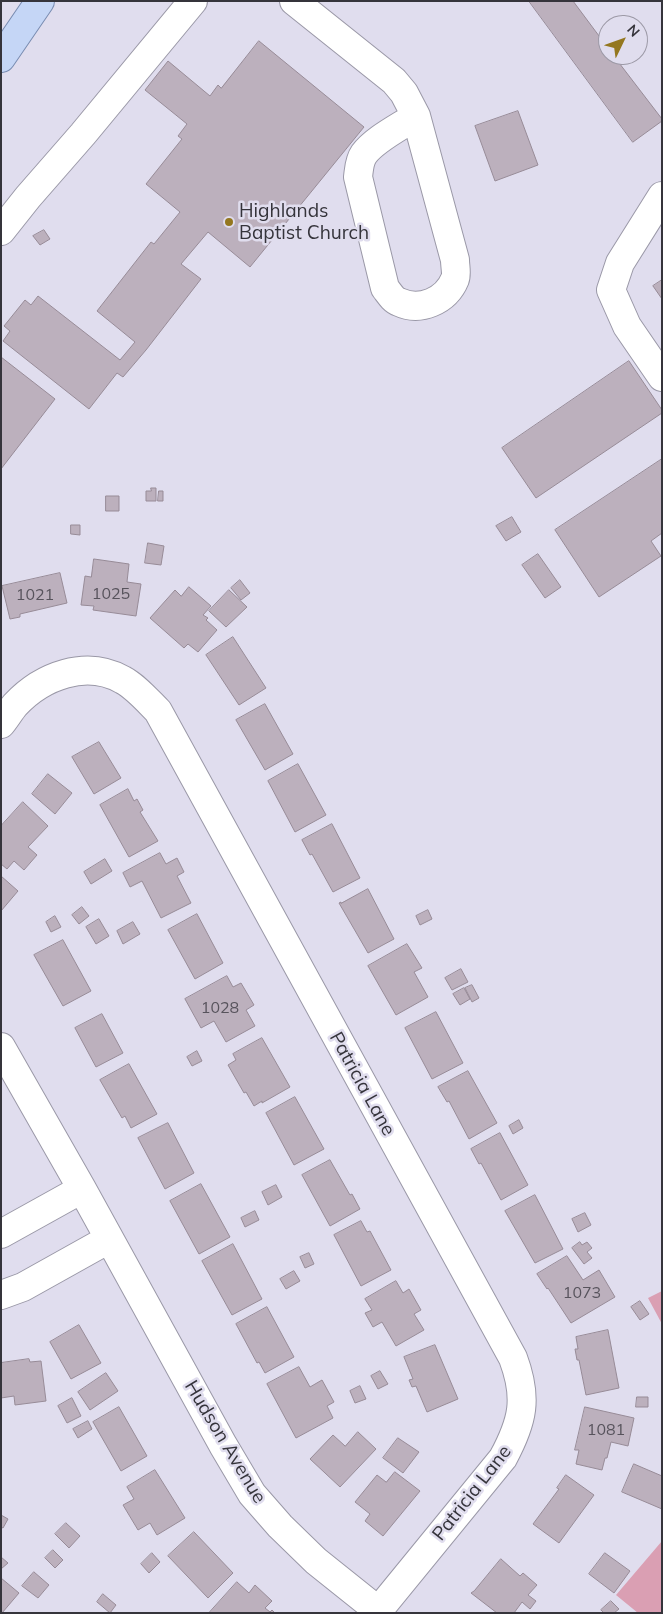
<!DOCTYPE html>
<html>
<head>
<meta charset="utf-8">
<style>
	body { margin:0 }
	#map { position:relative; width:663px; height:1614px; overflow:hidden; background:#e0ddee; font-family:Mulish,sans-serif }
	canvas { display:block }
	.frame { position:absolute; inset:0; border:2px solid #35343b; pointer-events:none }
	.north { position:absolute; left:598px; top:15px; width:50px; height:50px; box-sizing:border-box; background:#e0ddee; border:1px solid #9c99a6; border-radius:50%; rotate:48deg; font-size:14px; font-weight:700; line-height:20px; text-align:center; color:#35343b }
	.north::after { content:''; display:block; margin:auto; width:18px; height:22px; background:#94771f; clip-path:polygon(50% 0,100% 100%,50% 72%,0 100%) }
</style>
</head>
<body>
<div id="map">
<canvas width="663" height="1614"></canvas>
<div class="frame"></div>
<div class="north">N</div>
</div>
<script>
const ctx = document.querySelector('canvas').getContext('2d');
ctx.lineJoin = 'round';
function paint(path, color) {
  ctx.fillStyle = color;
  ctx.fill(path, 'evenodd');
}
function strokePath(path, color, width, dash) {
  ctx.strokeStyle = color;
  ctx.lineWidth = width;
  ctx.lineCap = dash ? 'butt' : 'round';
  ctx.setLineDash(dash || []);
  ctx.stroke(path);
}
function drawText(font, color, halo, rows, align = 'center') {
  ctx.font = font + ' Mulish,sans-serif';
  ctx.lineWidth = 5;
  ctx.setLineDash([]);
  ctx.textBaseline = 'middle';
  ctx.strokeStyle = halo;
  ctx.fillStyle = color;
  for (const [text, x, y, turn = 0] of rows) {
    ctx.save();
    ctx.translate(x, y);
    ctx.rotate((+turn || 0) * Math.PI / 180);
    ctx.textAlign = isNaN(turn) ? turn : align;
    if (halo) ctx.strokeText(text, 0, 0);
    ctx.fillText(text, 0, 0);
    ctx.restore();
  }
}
paint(new Path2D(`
	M662 1291V1324L648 1298Z
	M662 1541V1613H638L616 1595Z`), '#da9fb3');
const building = new Path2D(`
	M529 1H573L608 48V55H613L662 119V121L633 142Z
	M259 41 364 127 250 267 208 232 181 264 201 279 146 350 123 377 117 373 89 409 3 341 10 331 4 326 25 300 31 305 38 296 120 360 135 342 97 311 151 242 154 244 180 212 146 184 182 139 178 136 187 124 145 90 168 61 210 96 218 85 221 88Z
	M518 111 538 165 495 181 475 126Z
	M44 230 50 239 40 245 33 236Z
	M662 280V299L653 286Z
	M1 357 55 399 1 469Z
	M629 361 662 410V413L536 498 502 448Z
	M662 459V533L651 541 661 556 599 597 555 530Z
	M151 488H156V501H146V491H151Z
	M159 491H163V501H158Z
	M106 496H119V511H106Z
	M512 517 521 532 506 541 496 526Z
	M71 525H80V535L71 534Z
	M148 543 164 546 161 565 145 563Z
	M538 554 561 587 545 598 522 565Z
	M94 559 129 564 127 582 141 584 136 616 93 610 94 606 81 605 85 576 91 577Z
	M60 573 67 603 20 614V617L10 619 2 586Z
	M240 580 250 593 241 600 231 588Z
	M189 587 211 606 203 615 208 618 206 620 217 630 198 652 188 644 184 648 150 618 175 590 181 596Z
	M229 590 247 607 226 627 209 611Z
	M233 637 266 688 239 705 206 655Z
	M265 704 293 754 265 770 236 720Z
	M99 742 121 778 94 794 72 757Z
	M298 764 326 815 295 832 268 781Z
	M48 774 72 793 55 814 32 794Z
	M128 789 134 801 137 799 143 810 140 812 158 841 129 857 100 805Z
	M23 802 48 826 28 847 37 855 24 870 14 861 7 869 1 864V826Z
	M332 824 360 878 333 892 312 854 310 855 302 840Z
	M160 853 166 864 177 858 184 872 177 876 191 903 161 918 142 881 130 887 123 873Z
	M105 859 112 871 91 884 84 872Z
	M1 876 18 891 1 911Z
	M368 889 394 939 368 953 339 903 341 902V903Z
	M82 907 89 916 79 924 72 915Z
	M428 910 432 919 420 925 416 916Z
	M197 914 223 963 195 979 168 930Z
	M55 916 61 927 51 932 46 922Z
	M99 919 109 936 96 944 86 927Z
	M133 922 140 934 123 944 117 931Z
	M63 940 91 991 63 1006 34 955Z
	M407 944 422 968 414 972 428 997 396 1015 368 966Z
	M461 969 468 982 452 990 445 978Z
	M227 976 233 987 241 983 254 1005 246 1010 255 1026 226 1042 214 1021 201 1028 185 999Z
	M472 985 479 998 472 1002 465 988Z
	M464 988 470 999 460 1005 453 994Z
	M436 1012 463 1063 432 1079 405 1028Z
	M102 1014 123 1053 96 1067 75 1028Z
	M262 1038 290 1087 262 1103V1101L254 1106 246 1092 244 1093 228 1065 236 1060 233 1054Z
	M197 1051 202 1061 192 1066 187 1057Z
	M129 1064 157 1114 131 1128 125 1116 122 1118 100 1080Z
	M468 1071 497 1123 469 1139 449 1101 447 1102 438 1087Z
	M295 1097 324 1149 294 1165 266 1113Z
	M519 1120 523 1128 513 1134 509 1126Z
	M168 1123 194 1173 165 1189 138 1138Z
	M500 1133 528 1185 501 1200 481 1163 479 1164 471 1149Z
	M330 1160 350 1195 352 1194 360 1209 330 1226 302 1175Z
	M201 1184 230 1237 199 1254 170 1201Z
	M276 1185 282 1197 268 1205 262 1192Z
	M535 1195 563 1249 535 1263 505 1211Z
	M255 1211 259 1220 245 1227 241 1218Z
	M585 1213 591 1225 578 1232 572 1219Z
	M361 1221 367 1232 370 1231 391 1270 361 1286 334 1235Z
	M580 1242 582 1245 587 1242 592 1248 587 1252 592 1258 584 1264 572 1248Z
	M233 1244 262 1299 232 1315 202 1261Z
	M309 1253 314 1264 305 1268 300 1257Z
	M567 1256 583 1280 599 1270 615 1297 571 1323 548 1288 547 1289 537 1274Z
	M294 1271 300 1281 286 1289 280 1279Z
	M396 1281 403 1293 409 1289 421 1310 414 1314 424 1330 396 1346 382 1322 373 1327 365 1313 372 1310 365 1299Z
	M640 1301 649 1314 640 1320 631 1307Z
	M267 1307 294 1357 265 1373 259 1362 257 1363 236 1324Z
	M79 1325 101 1363 71 1379 50 1342Z
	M608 1330 619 1388 586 1395 579 1360H577L575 1349H578L576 1337Z
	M435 1345 458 1399 427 1412 416 1386 412 1387 409 1380 413 1379 404 1357Z
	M29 1359 30 1362 41 1361 46 1401 15 1405 14 1396 1 1398V1363Z
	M299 1367 310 1387 322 1380 334 1402 327 1406 333 1418 296 1438 267 1384Z
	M380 1371 388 1384 378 1389 371 1376Z
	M106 1373 118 1391 90 1410 78 1392Z
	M360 1386 366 1399 355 1403 350 1391Z
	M637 1397H648V1407H636Z
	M72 1398 81 1416 67 1423 58 1406Z
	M119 1407 147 1456 121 1471 93 1422Z
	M585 1407 634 1418 628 1446 611 1442 607 1458H605L602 1470 576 1464 579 1450H575Z
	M88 1421 92 1429 78 1438 73 1429Z
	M358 1432 376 1449 340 1487 310 1459 333 1435 345 1446Z
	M398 1438 419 1452 403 1473 383 1458Z
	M634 1464 662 1476V1509L622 1492Z
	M155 1470 185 1518 157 1535 150 1523 138 1530 123 1505 134 1499 127 1487Z
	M395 1472 420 1491 383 1536 365 1521 370 1514 355 1502 377 1475 386 1482Z
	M566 1475 594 1495 559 1543 533 1524 559 1489 557 1488Z
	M1 1515 8 1519 3 1528 1 1527Z
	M66 1523 80 1536 69 1548 55 1534Z
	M194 1532 233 1573 208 1598 168 1556Z
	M53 1550 63 1560 55 1568 45 1558Z
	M152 1553 160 1562 149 1573 141 1564Z
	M605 1553 630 1571 614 1593 589 1574Z
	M1 1557 8 1563 1 1569Z
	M501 1559 520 1576 523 1573 537 1585 528 1595 536 1601 530 1609 522 1602 514 1613H497L471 1593 474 1591Z
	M34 1572 49 1585 38 1598 22 1586Z
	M1 1578 19 1593 2 1613H1Z
	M237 1582 249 1593 255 1585 272 1601 265 1608 270 1612 272 1610 275 1613H209Z
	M103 1594 116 1605 110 1613 97 1602Z
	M611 1601 619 1609 614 1613H604L601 1610Z`);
paint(building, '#bcb0bd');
strokePath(building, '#978b97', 1);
const minor = new Path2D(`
	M294 1 394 81 404 93 416 116 455 260C455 266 457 274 455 279 446 301 420 312 399 302 393 300 389 293 385 288L358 177C359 170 359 161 364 154 375 139 400 127 416 116
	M662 196 620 263 611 290 627 326 662 377
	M1 231 28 197 83 134 193 1
	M1 724C6 718 10 711 15 705 42 676 86 659 123 680 136 687 147 700 158 711L513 1358C528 1398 523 1421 503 1458L378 1611
	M1 1047 82 1189 223 1445 252 1494 280 1526 316 1561 381 1613
	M1 1234 82 1189
	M1 1295 23 1287 109 1239`);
const major = new Path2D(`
	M1 58 40 1`);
strokePath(minor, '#9a98a7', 30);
strokePath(major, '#798cb1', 30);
strokePath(minor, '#fff', 28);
strokePath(major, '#c5d6f6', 28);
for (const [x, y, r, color] of [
	[229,222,5,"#94771f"]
]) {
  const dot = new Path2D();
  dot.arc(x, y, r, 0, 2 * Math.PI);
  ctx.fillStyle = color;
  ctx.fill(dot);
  strokePath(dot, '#e0ddee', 2);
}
drawText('16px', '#57535c', null, [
	["1025",111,594],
	["1021",35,595],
	["1028",220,1008],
	["1073",582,1293],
	["1081",606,1430]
]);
drawText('19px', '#35343b', '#e0ddee', [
	["Highlands",239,211],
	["Baptist Church",239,233]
], 'left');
drawText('19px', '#35343b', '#e0ddee', [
	["Patricia Lane",362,1084,61],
	["Hudson Avenue",225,1442,59],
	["Patricia Lane",472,1493,-52]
]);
</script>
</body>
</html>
